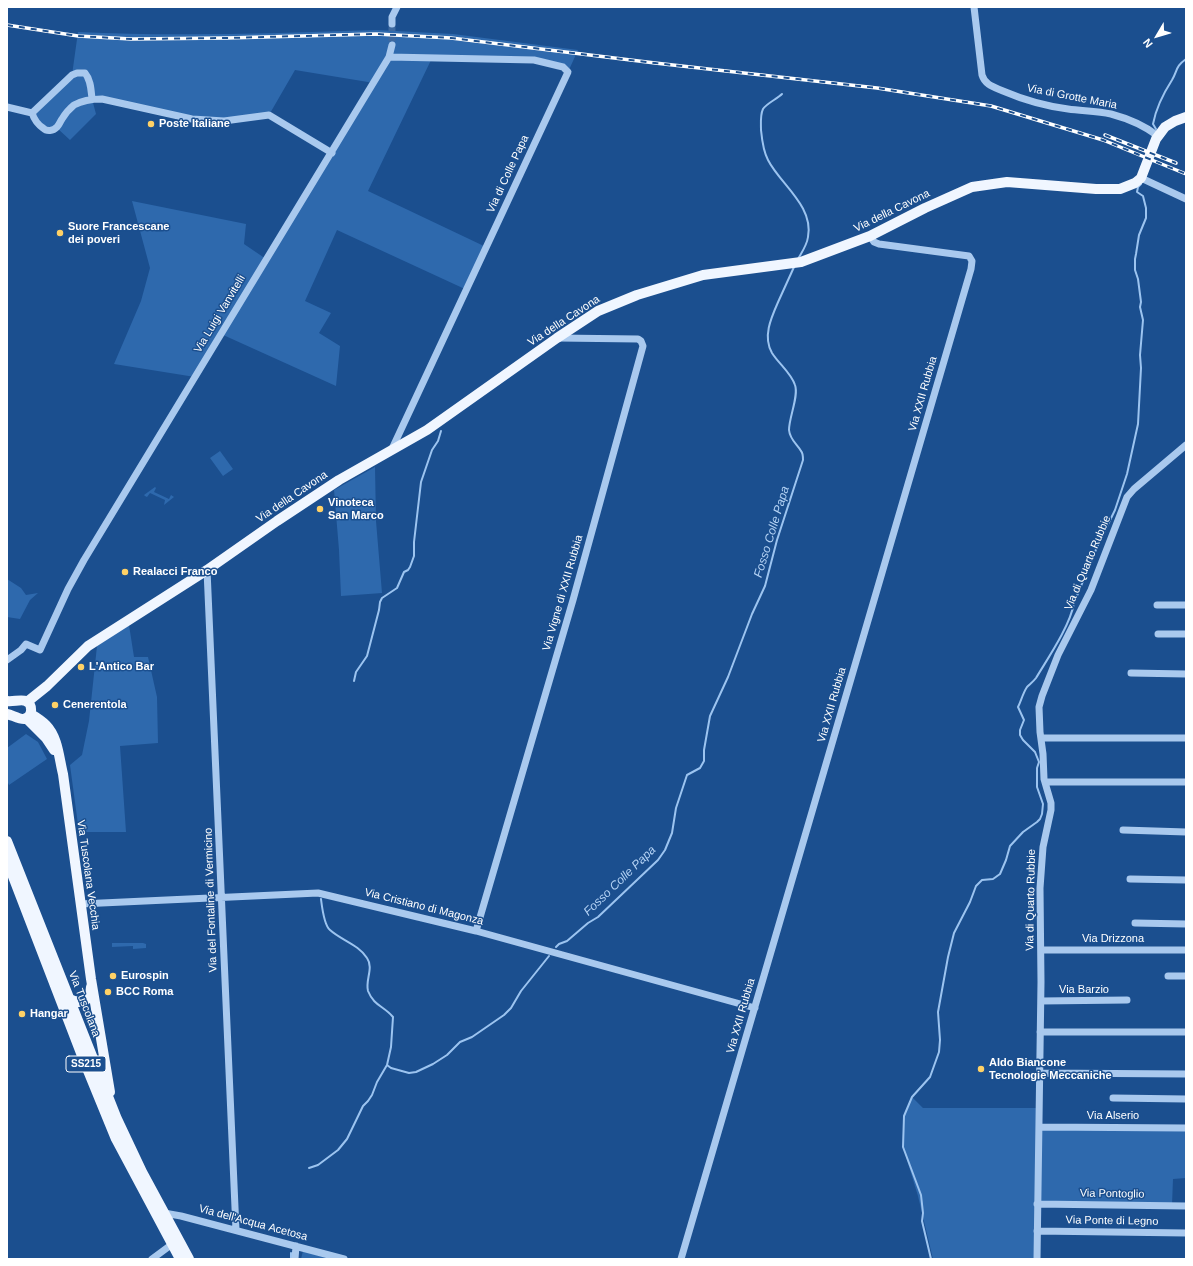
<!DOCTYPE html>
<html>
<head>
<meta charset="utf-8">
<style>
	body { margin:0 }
	#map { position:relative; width:1193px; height:1266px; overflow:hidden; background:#1b4f8f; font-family:Arial,sans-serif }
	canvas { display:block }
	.frame { position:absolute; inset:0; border:8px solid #fff; pointer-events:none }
	.north { position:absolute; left:1137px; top:16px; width:40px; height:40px; -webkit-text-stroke:3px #1b4f8f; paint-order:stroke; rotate:232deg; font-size:11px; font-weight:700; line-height:16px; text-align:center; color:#fff }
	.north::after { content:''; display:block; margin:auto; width:14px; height:18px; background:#fff; clip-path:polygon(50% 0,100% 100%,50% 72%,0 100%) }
</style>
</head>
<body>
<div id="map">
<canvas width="1193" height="1266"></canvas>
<div class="frame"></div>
<div class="north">N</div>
</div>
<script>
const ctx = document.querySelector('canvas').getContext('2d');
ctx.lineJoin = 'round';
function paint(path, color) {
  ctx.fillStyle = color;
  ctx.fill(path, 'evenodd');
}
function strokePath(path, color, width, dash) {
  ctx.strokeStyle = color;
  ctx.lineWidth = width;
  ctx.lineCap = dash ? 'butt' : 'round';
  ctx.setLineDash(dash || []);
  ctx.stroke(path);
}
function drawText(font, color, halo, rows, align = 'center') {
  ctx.font = font + ' Arial,sans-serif';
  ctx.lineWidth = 3;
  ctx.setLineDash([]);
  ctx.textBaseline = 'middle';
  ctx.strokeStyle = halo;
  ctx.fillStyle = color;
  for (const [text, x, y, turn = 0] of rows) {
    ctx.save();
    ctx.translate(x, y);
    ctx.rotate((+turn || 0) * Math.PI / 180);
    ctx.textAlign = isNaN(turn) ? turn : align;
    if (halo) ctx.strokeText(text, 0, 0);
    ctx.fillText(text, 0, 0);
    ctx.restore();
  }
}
paint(new Path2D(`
	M377 30 453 34 578 50 568 72 534 60 432 58 368 191 486 247 467 290 337 230 305 301 331 313 319 333 340 346 336 386 221 334 195 377 114 364 141 301 150 268 132 201 246 224 244 244 266 259 374 83 295 70 269 115 224 121 92 99 96 114 70 140 57 128 45 130 32 113 72 75 78 32C178 37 277 33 377 30Z
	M220 451 233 469 223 476 210 458Z
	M375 467 376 521 382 593 341 596 339 550 334 490Z
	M155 487 156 488 154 492 169 499 171 495 174 497 164 505 165 500 150 493 147 497 145 496 144 495Z
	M7 579 21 588 26 595 38 593 30 600 20 619 7 617Z
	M129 625 134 657H148L157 697 158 743 120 746 126 832H79L70 765 82 755 89 721 97 646Z
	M26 734 38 742 47 759 9 785 7 781V748Z
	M112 943H143L146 944V948L133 949V946L112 947Z
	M912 1097 923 1108H1039V1127L1186 1128V1178L1173 1179 1172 1205 1038 1204 1037 1259H933L918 1196 903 1147 904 1116Z
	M303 1251 332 1259H301Z`), '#2e69ad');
strokePath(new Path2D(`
	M782 94C777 99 767 103 763 109 760 115 761 124 761 130 762 140 763 151 768 160 780 184 814 206 808 237 807 245 802 252 798 259
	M1156 129 1153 124C1156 108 1163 94 1172 80 1178 70 1175 67 1186 59
	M354 681 356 672 367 656 379 610 380 602 382 598 397 588 404 572 408 570 410 567 414 556V542L421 482 432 450 438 441 441 431
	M556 947 559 944 567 941 588 923 598 917 658 860 665 850 672 833 676 808 687 775 700 768 704 761V750L710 716 728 677 752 614 765 586 777 540 803 460C803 457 803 453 801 451 797 444 790 440 789 430 789 417 799 396 795 385 791 373 779 364 772 353 762 336 772 316 779 300 784 289 789 278 794 267
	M387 1065 391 1068 409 1073 416 1072 433 1064 447 1055 460 1042 472 1037 504 1015 511 1008 521 991 549 956
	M309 1168 318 1165 338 1150 347 1139 363 1106 368 1101 372 1095 377 1082 387 1065 391 1047 393 1017C384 1006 374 1006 368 991 365 980 374 968 367 958 359 945 341 940 330 930 324 925 322 907 321 899
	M291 1259V1253
	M931 1259 922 1221 923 1213 921 1195 903 1147 904 1116 912 1097 930 1077 939 1052 940 1040 938 1012 948 957 954 933 970 902 976 886 982 880 993 879 1000 874 1006 860 1010 846 1023 832 1037 822 1040 819 1042 814 1043 804 1037 787V768L1039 762 1035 752 1023 740 1020 735V730L1024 720 1018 707C1021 701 1023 693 1027 687 1030 684 1033 682 1036 678 1048 658 1070 626 1074 603L1097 547 1115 510 1127 474 1138 424 1141 368 1140 355 1143 320 1140 307 1141 302 1138 279 1135 270V259L1136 254 1139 235 1146 218V208L1143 196 1137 192 1138 187 1141 184`), '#9cc4f0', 2);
strokePath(new Path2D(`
	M392 24V45`), '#3d69a0', 7, [7, 3.5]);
strokePath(new Path2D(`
	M974 7 982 75C985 85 994 87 1003 91 1024 100 1045 106 1068 109 1082 111 1097 111 1111 114 1126 118 1145 126 1158 136
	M392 24V17L397 7
	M389 57 534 60 563 67 568 72 391 451
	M7 107 32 113
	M32 113C34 119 37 124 43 128 47 132 53 131 57 127 59 125 60 122 62 119 65 114 69 109 74 105 83 100 92 99 102 99L192 119 224 121 269 115 332 153
	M32 113 72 75 77 73H85C91 80 91 90 92 99
	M1141 178 1186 199
	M207 570 236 1230
	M1157 605H1186
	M1158 634H1186
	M7 660 21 650 26 644 40 650 68 589 84 560 389 57 392 45
	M1131 673 1186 674
	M1041 738H1186
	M1045 782H1186
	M1123 830 1186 832
	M1130 879 1186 880
	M80 904 318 893 476 931 755 1008
	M1135 923 1186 924
	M476 931 573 600 643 346 641 341 638 339 558 338
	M1041 950H1186
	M1168 976H1186
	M1041 1001 1127 1000
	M1040 1032H1186
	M1040 1073 1186 1074
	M1113 1098 1186 1099
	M1039 1127 1186 1128
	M1037 1204 1186 1206
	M162 1214 164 1213 181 1216 344 1259
	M1037 1231 1186 1233
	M152 1259 175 1242
	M295 1259 296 1246
	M681 1259 971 269 972 261 969 256 879 244 874 242 870 236
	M1037 1259 1041 982 1040 888 1043 847 1051 810V803L1044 779 1043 754 1040 732 1039 707 1042 696 1058 655 1091 590 1127 497 1134 489 1186 445`), '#a9c9ee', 7);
strokePath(new Path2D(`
	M7 701C13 702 21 699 26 701 33 704 33 716 25 719 20 720 12 715 7 714
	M27 702 47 686 88 646 207 570 277 521 339 480 427 430 557 338 598 311 637 295 703 275 801 262 870 236 925 208 972 187 1007 182 1096 189H1120L1135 183 1141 178 1156 139 1165 127 1175 121 1186 117
	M31 714C36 717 41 720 46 725 58 737 59 758 63 774L91 979 110 1092
	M26 718 46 738 54 750
	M7 841 117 1119 142 1172 189 1259
	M7 861 84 1061 116 1139 180 1259
	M68 998C76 1003 84 1004 90 996L91 987`), '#f0f6ff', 10);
const rail = new Path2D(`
	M7 25 78 36 131 39 227 38 376 34 451 38 655 63 877 88 991 106 1103 140 1186 174
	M1105 135 1176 163`);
strokePath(rail, '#fff', 3.5);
strokePath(rail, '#1b4f8f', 2, [6]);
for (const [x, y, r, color] of [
	[151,124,4,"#ffd166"],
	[60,233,4,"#ffd166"],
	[320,509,4,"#ffd166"],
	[125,572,4,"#ffd166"],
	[81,667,4,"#ffd166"],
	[55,705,4,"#ffd166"],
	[113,976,4,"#ffd166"],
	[108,992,4,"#ffd166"],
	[22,1014,4,"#ffd166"],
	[981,1069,4,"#ffd166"]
]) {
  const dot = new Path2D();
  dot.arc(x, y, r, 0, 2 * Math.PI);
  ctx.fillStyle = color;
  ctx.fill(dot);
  strokePath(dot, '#1b4f8f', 1.5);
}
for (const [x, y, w] of [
	[86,1064,40]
]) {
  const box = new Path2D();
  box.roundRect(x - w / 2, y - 8, w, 16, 3);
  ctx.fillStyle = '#1b4f8f';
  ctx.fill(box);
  strokePath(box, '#fff', 1);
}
drawText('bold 10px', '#fff', null, [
	["SS215",86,1064]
]);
drawText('11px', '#fff', '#1b4f8f', [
	["Via di Grotte Maria",1072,97,11],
	["Via di Colle Papa",508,174,-65],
	["Via della Cavona",892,211,-26],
	["Via Luigi Vanvitelli",220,314,-59],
	["Via della Cavona",564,321,-33],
	["Via XXII Rubbia",923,394,-74],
	["Via della Cavona",292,497,-34],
	["Via di Quarto Rubbie",1088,563,-67],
	["Via Vigne di XXII Rubbia",563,593,-74],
	["Via XXII Rubbia",832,705,-74],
	["Via Tuscolana Vecchia",88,875,82],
	["Via del Fontaline di Vermicino",211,900,-92],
	["Via di Quarto Rubbie",1031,900,-89],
	["Via Cristiano di Magonza",424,907,14],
	["Via Drizzona",1113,939],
	["Via Barzio",1084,990],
	["Via Tuscolana",84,1004,69],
	["Via XXII Rubbia",741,1016,-74],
	["Via Alserio",1113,1116],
	["Via Pontoglio",1112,1194,1],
	["Via Ponte di Legno",1112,1221,1],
	["Via dell'Acqua Acetosa",253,1223,15]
]);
drawText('bold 11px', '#fff', '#1b4f8f', [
	["Poste Italiane",159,124],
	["Suore Francescane",68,227],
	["dei poveri",68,240],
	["Vinoteca",328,503],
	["San Marco",328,516],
	["Realacci Franco",133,572],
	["L'Antico Bar",89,667],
	["Cenerentola",63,705],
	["Eurospin",121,976],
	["BCC Roma",116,992],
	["Hangar",30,1014],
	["Aldo Biancone",989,1063],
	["Tecnologie Meccaniche",989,1076]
], 'left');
drawText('italic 12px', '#b5d3f5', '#1b4f8f', [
	["Fosso Colle Papa",772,532,-73],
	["Fosso Colle Papa",620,881,-44]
]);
</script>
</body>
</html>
